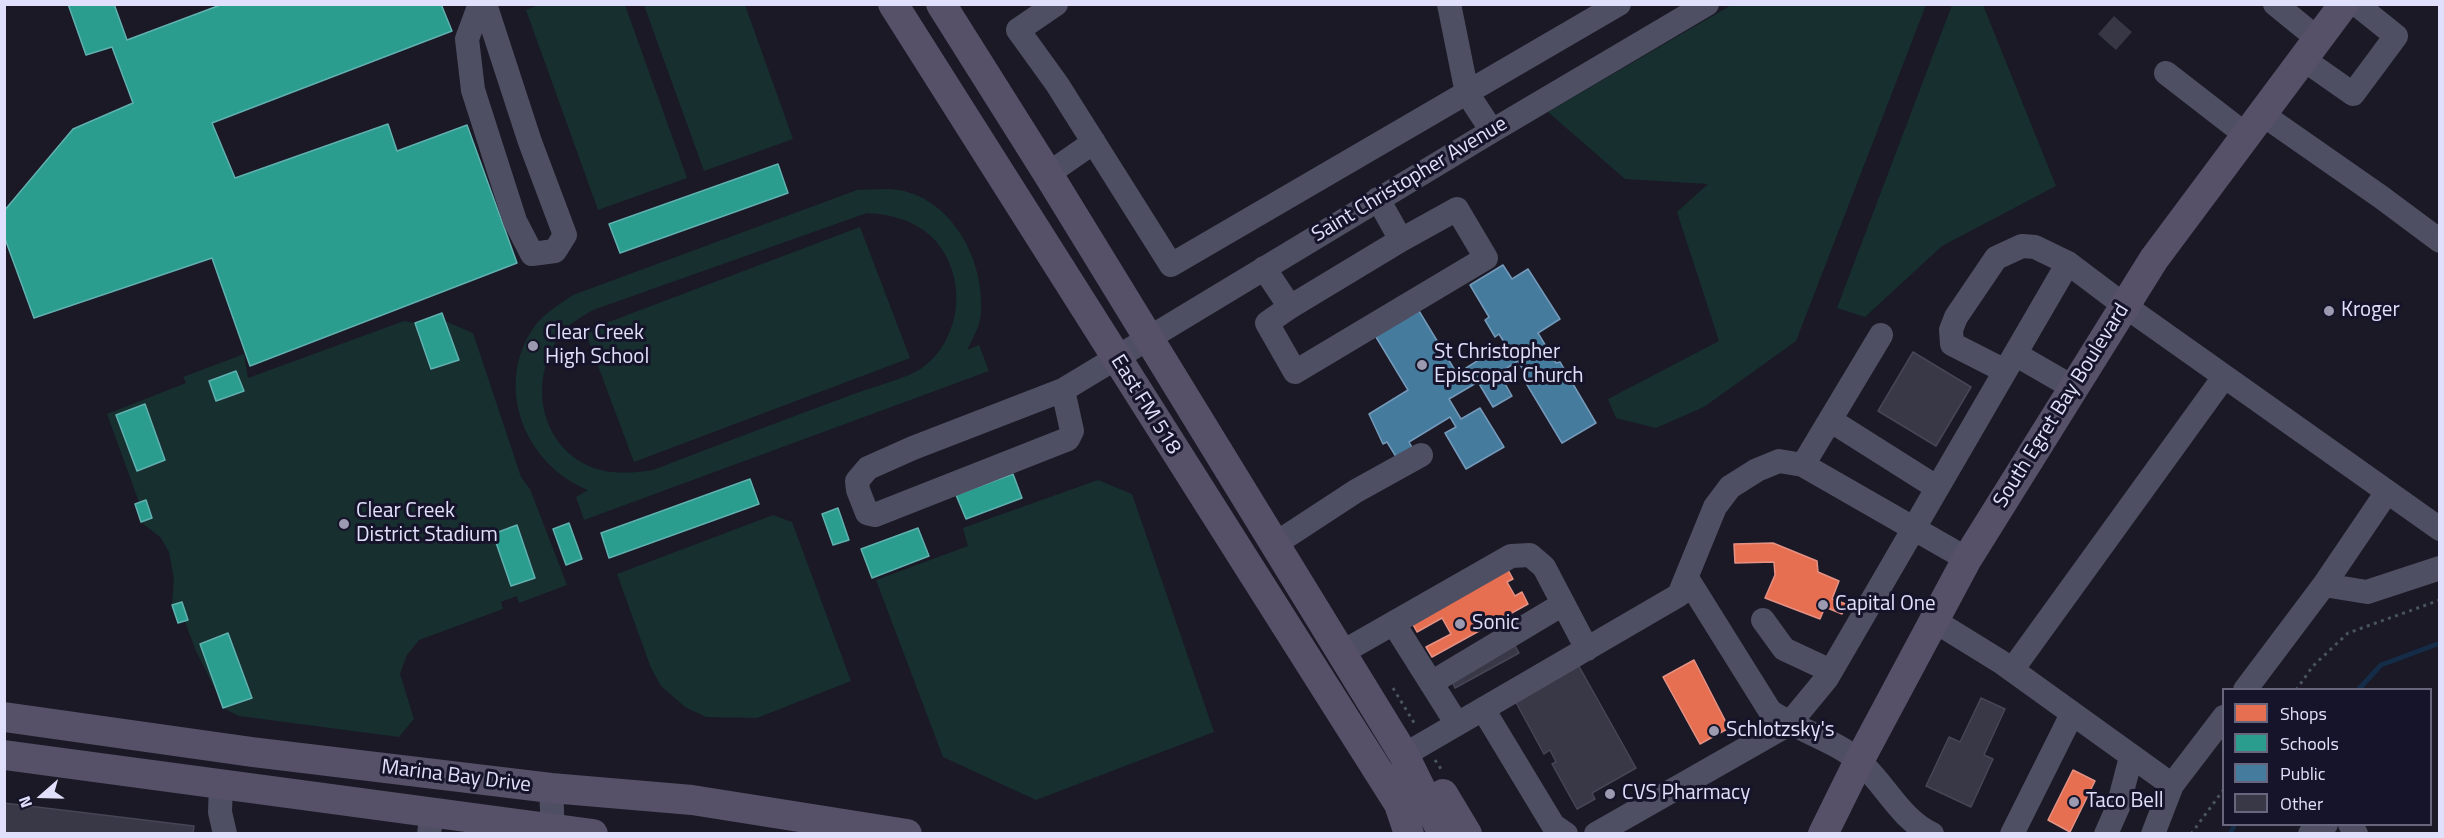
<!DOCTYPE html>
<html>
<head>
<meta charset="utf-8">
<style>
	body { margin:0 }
	#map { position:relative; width:2444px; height:838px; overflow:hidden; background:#1a1925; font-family:"Titillium Web",sans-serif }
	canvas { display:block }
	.frame { position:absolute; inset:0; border:6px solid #e1e0fc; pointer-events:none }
	.legend { position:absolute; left:2222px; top:688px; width:210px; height:138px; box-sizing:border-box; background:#16142a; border:2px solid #67667e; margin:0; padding:8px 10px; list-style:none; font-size:18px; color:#e1e0fc }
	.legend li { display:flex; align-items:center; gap:12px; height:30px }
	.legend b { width:30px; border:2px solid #67667e }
	.north { position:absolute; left:12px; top:766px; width:60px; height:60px; -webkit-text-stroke:4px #16142a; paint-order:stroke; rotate:250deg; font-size:16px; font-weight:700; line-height:24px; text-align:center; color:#e1e0fc }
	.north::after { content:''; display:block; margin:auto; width:21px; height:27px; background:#e1e0fc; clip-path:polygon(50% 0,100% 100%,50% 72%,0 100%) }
</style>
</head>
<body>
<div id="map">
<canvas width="2444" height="838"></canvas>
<div class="frame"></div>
<ul class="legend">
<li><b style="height:16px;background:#e76f51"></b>Shops</li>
<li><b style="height:16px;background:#2a9d8f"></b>Schools</li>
<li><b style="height:16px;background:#457b9d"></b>Public</li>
<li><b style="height:16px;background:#393846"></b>Other</li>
</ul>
<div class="north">N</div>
</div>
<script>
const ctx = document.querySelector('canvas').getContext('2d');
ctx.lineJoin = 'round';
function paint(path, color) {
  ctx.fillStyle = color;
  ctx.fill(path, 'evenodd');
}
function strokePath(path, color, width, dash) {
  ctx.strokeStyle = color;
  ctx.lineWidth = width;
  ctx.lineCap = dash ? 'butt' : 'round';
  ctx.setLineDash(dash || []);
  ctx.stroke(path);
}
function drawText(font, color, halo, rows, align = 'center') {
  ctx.font = font + ' "Titillium Web",sans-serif';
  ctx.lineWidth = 6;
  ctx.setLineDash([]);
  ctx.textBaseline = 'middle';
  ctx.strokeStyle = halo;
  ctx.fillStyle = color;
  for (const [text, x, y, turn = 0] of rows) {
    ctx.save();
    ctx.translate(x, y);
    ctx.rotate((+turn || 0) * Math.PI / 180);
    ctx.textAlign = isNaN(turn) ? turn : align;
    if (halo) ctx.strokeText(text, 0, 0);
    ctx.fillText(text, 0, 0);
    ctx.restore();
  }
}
paint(new Path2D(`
	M541 4 625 5 687 178 598 210 526 10Z
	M1733 4 1926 5 1796 341 1704 407 1656 428 1616 418 1608 399 1719 341 1677 212 1708 184 1625 179 1548 112Z
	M644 5H745L793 139 704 171Z
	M1952 5H1983L2056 186 1942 246 1865 317 1837 308Z
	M857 190C870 190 885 188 899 190 953 200 984 260 981 311 981 325 973 338 967 350L979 345 989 371 584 520 576 497 588 490C525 465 493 386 534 327 543 314 560 304 573 295ZM867 213C903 215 936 228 950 265 965 301 953 348 919 370 902 380 865 389 846 397 781 421 717 445 653 470 629 474 602 475 581 462 535 434 531 371 563 332 570 323 583 316 593 310Z
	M860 227 910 358 634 462 585 331Z
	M442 313 445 321 473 333 521 477 530 489 567 585 519 603 517 596 501 602 503 609 419 640 407 655 400 674 414 719 399 737 239 716 225 709 196 651 185 622 178 623 172 605 174 579 169 552 161 538 141 522 139 502 107 414 186 383 183 377 244 354 248 378 404 321 415 323Z
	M1098 480 1132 494 1214 732 1036 800 943 757 876 580 968 546 963 528Z
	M773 515 792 522 851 681 757 718 706 717 685 707 661 686 651 668 617 574Z`), '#172f2f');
const shops = new Path2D(`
	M1773 543 1817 561 1818 572 1839 581 1832 599 1846 604 1842 614 1825 607 1820 619 1765 598 1775 575 1774 562 1735 563 1734 544Z
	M1507 568 1513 579 1507 582 1515 596 1522 592 1528 604 1432 657 1426 647 1451 634 1442 618 1417 632 1411 621Z
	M1694 660 1729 728 1700 744 1663 677Z
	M2073 770 2095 781 2070 832 2048 820Z`);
paint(shops, '#e76f51');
strokePath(shops, '#e59184', 1.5);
const schools = new Path2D(`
	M68 4H114L127 40 223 4H441L452 31 212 123 235 178 388 124 397 151 467 125 517 263 250 366 212 258 34 318 4 236V211L73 129 133 103 112 47 86 55Z
	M778 164 788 193 620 253 609 224Z
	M442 313 459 360 431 369 415 323Z
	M236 371 244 391 216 401 209 381Z
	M145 404 165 460 137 471 116 415Z
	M1013 474 1022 498 966 519 956 495Z
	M750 479 759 504 609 558 601 533Z
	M146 500 152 518 141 522 135 504Z
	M838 508 849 540 833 545 822 514Z
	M569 523 582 559 566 565 553 529Z
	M517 525 535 578 511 586 493 534Z
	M918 528 929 556 872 578 861 549Z
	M182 602 188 620 178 623 172 605Z
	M228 633 252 698 223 708 200 644Z`);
paint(schools, '#2a9d8f');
strokePath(schools, '#61b1b0', 1.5);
const public = new Path2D(`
	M1503 265 1512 279 1528 269 1560 319 1538 333 1556 363 1560 362 1596 423 1562 443 1526 383 1529 381 1518 361 1499 373 1512 396 1493 407 1478 382 1449 399 1461 419 1480 408 1504 447 1466 469 1445 433 1456 427 1450 417 1409 442 1414 451 1398 460 1387 442 1383 444 1369 414 1408 390 1373 332 1416 306 1459 377 1468 372 1466 368 1490 353 1494 359 1509 350 1499 334 1495 337 1485 320 1489 317 1470 285Z`);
paint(public, '#457b9d');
strokePath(public, '#7499ba', 1.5);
strokePath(new Path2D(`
	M2358 690 2381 665 2440 643
	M2230 834 2235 824`), '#152c48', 5);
const building = new Path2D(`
	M1913 352 1971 387 1936 446 1878 411Z
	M1513 642 1519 653 1455 688 1450 677Z
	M1576 661 1636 768 1592 793 1595 799 1577 809 1552 764 1556 762 1550 750 1544 754 1513 697Z
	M1981 698 2005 709 1984 755 1993 759 1971 807 1926 786 1949 737 1960 742Z
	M4 803 194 826 193 834H4Z`);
paint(building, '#393846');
strokePath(building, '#474556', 1.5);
strokePath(new Path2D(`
	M2106 25 2124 41`), '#383745', 24, [24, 12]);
strokePath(new Path2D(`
	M1393 688 1416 726
	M2296 690 2313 666 2348 633 2440 600
	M1435 760 1443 772
	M2191 834 2224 789`), '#495460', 3, [3, 4.5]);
strokePath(new Path2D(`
	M480 4 467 39 473 90 515 221 532 254 555 251 565 235 530 142 485 4
	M1056 4 1018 30 1057 84 1171 265 1619 4
	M1449 4 1467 93 1492 131
	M2275 4 2318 39
	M2303 59 2353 94 2396 36 2356 4
	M2166 73 2246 135
	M2262 114 2381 197 2440 241
	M1048 174 1094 142
	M1264 268 1290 307 1267 323 1295 372 1486 258 1457 209 1401 240 1378 199
	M1290 307 1401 240
	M2015 354 2074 388
	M2005 371 1952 344 1951 330 1956 317 1996 258 2022 246 2035 247 2068 263 2125 306 2440 529
	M1063 390 1072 431 1068 439 875 515 867 513 858 490 857 481 868 468 913 448 1063 390 1492 131 1707 4
	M1830 420 1936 487
	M1803 465 1881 335
	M1275 544 1356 491 1421 455
	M1687 578 1770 711C1797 730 1835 740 1860 762 1885 784 1901 820 1932 834
	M2324 585 2387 492
	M1763 620 1784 649 1831 671
	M1933 620 2001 662 2172 785 2153 834
	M1394 624 1457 724
	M1341 653 1511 556 1530 555 1544 567 1587 649
	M2012 670 2224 377
	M1431 683 1563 604
	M2245 690 2324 585 2367 592 2440 568
	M1483 709 1553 825 1566 834
	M1404 755 1679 595 1715 507 1730 487 1757 470 1779 461 1803 465 1967 559
	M221 785 220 812 225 834
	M2172 785 2224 717
	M551 788 553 834
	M2350 824 2356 834
	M429 834 432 813
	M1596 834 1789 724 1827 678 2068 263
	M2012 834 2072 714
	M2106 834 2118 807 2131 757
	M2310 834 2326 824`), '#4f4f64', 24);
strokePath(new Path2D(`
	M893 4 1399 804 1409 834
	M941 4 1048 174 1404 755 1443 834
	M4 717 252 752 551 788 692 800 907 834
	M4 755 593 834
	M1443 794 1467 834
	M1823 834 1859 761 1967 559 2154 259 2344 4`), '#565068', 30);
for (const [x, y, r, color] of [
	[2329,311,6,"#9b9ab1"],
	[533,346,6,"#9b9ab1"],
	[1422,365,6,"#9b9ab1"],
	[344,524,6,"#9b9ab1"],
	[1823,605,6,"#9b9ab1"],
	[1460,624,6,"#9b9ab1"],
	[1714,731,6,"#9b9ab1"],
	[1610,794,6,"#9b9ab1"],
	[2074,802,6,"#9b9ab1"]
]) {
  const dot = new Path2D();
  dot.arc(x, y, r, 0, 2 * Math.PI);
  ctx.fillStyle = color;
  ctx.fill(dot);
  strokePath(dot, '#16142a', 2);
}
drawText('21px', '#e1e0fc', '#16142a', [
	["Saint Christopher Avenue",1410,180,-31],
	["East FM 518",1145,405,58],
	["South Egret Bay Boulevard",2062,406,-58],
	["Marina Bay Drive",456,777,7]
]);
drawText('21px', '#e1e0fc', '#16142a', [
	["Kroger",2341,311],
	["Clear Creek",545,334],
	["High School",545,358],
	["St Christopher",1434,353],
	["Episcopal Church",1434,377],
	["Clear Creek",356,512],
	["District Stadium",356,536],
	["Capital One",1835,605],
	["Sonic",1472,624],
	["Schlotzsky's",1726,731],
	["CVS Pharmacy",1622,794],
	["Taco Bell",2086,802]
], 'left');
</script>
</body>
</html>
